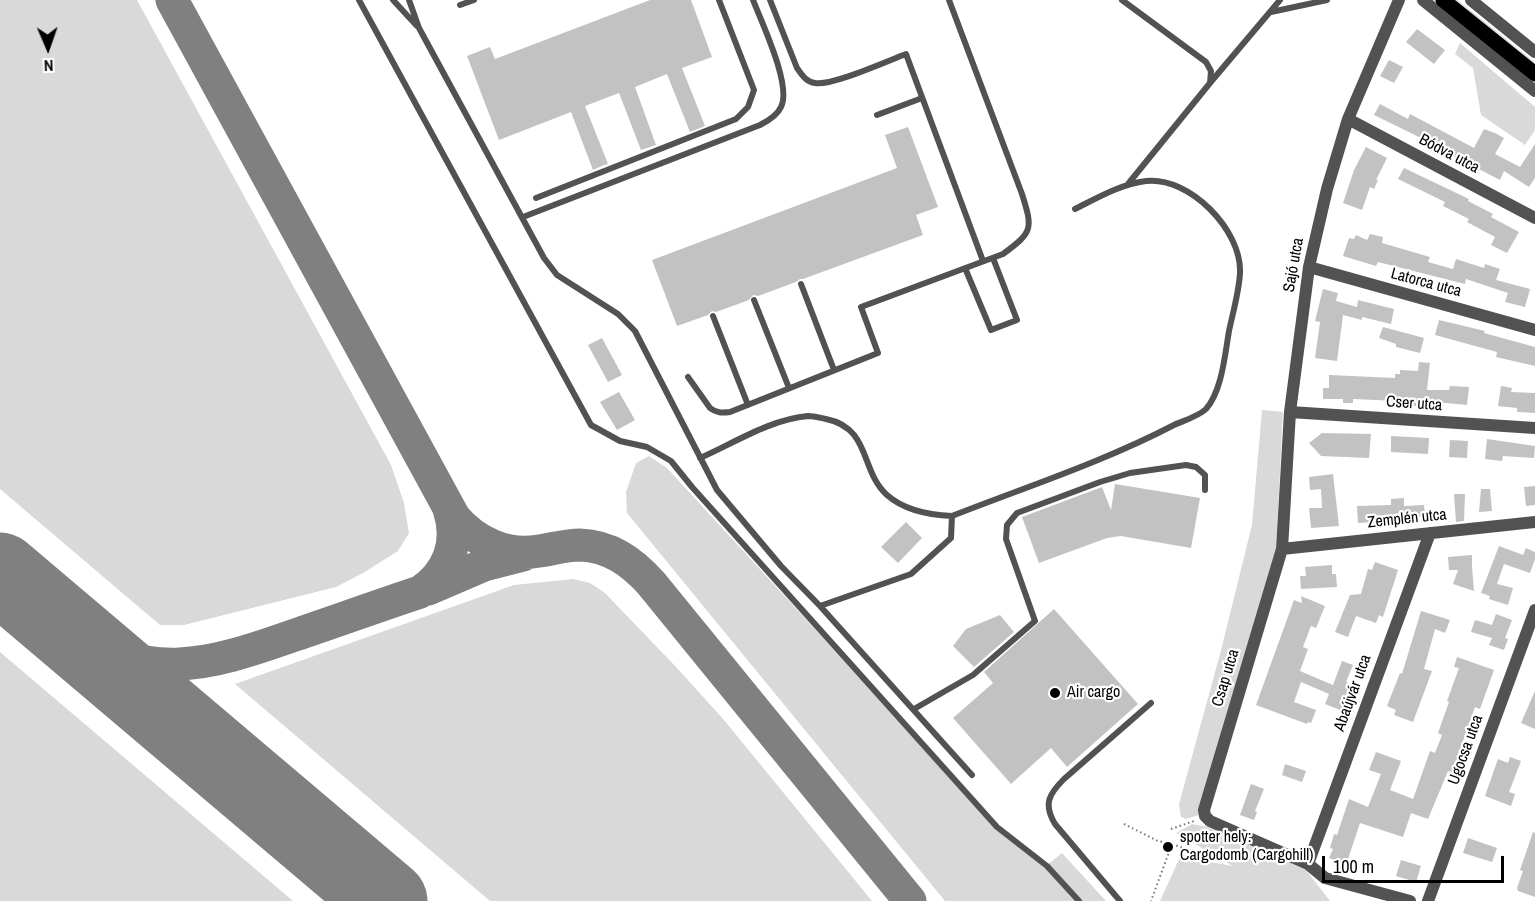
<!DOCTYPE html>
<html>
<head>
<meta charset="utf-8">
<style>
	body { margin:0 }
	#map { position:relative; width:1535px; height:901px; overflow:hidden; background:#fff; font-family:"Archivo Narrow",sans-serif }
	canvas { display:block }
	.north { position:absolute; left:18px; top:18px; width:60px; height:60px; -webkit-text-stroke:4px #fff; paint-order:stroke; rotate:178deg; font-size:16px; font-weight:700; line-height:24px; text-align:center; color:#000 }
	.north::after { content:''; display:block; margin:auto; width:21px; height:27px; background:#000; clip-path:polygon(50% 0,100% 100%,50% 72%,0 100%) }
	.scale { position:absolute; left:1322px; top:856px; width:182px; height:27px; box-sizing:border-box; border:3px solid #000; border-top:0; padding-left:8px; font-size:18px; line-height:21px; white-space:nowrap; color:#000; -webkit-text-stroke:4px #fff; paint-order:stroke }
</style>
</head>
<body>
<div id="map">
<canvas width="1535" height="901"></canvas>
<div class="north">N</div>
<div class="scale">100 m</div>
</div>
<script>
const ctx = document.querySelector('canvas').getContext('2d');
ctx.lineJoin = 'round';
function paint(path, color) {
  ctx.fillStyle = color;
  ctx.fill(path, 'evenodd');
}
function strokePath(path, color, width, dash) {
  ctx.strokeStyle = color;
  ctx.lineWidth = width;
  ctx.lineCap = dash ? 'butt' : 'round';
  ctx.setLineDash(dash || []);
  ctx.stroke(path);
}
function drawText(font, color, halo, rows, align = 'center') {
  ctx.font = font + ' "Archivo Narrow",sans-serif';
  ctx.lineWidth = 4.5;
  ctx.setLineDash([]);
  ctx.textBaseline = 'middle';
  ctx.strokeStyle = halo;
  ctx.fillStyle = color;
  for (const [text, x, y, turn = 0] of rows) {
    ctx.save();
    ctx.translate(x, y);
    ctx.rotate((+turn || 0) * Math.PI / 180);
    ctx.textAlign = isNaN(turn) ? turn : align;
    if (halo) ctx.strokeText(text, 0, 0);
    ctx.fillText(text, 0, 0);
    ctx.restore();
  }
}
paint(new Path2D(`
	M0 0H137L391 465 404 503 409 533 398 551 363 573 336 587 184 625H160L0 489Z
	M1460 43 1535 107V130L1525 145 1481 115 1473 68 1455 54Z
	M1262 410 1283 412 1276 550 1199 815 1186 819 1181 817 1179 804 1220 654 1252 525Z
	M649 456 667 468 997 827 1047 865 1062 853 1106 901H945L627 513 626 492 636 463Z
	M573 579 590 583 605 593 678 669 724 720 872 901H490L235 684 514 585Z
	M0 652 293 901H0Z
	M1192 824 1208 827 1306 870 1330 901H1160L1180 857 1233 866 1176 833Z`), '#d9d9d9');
strokePath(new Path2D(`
	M172 0 454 517C475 542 507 557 539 551 553 549 566 545 580 545 610 546 632 562 651 583L910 901
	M428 589 484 565 523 555
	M62 625C147 684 204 667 295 635 336 621 378 606 420 592 449 573 460 542 449 509`), '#808080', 33);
strokePath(new Path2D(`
	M0 573 387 901`), '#808080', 81);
paint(new Path2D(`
	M650 0H691L712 57 682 68 705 126 690 132 667 74 635 87 656 145 641 150 619 93 585 106 608 164 604 165 593 170 571 112 499 140 467 56 490 47 495 59Z
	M1417 29 1445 50 1434 64 1406 42Z
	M1389 60 1403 67 1394 83 1380 76Z
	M1380 104 1408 119 1410 114 1474 148 1484 129 1495 133 1504 138 1495 154 1520 167 1535 144V178L1529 187 1504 171 1500 180 1446 152 1422 136 1421 138 1374 115Z
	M908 127 938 207 916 215 923 235 803 279H800L796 282 758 296 753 295 749 300 716 312 712 311 708 315 677 326 652 260 897 168 885 135Z
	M1366 147 1387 158 1376 180H1378L1374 189 1370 187 1362 210 1343 203 1354 170Z
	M1404 168 1469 199 1468 201 1493 214 1491 217 1519 232 1507 253 1491 245 1495 237 1467 222 1469 219 1443 206 1445 202 1398 179Z
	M1370 234 1383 237 1382 243 1430 257 1428 262 1453 269 1456 259 1484 268 1485 264 1500 269 1496 280 1530 289 1525 307 1505 302 1508 293 1466 279 1465 284 1378 262 1376 266 1343 256 1349 238 1354 239 1356 235 1367 240Z
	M1323 289 1338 293 1336 301 1357 307 1358 300 1394 309 1391 324 1362 317V320L1343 315 1337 361 1315 358 1320 322 1315 321Z
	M1439 320 1485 331 1484 333 1535 347V366L1496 357 1497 352 1435 335Z
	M1383 327 1424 338 1420 353 1396 347V344L1379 338Z
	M602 338 622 375 608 382 588 345Z
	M1419 362 1430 363 1427 390H1449L1450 386 1469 387 1467 405 1435 402V406H1416L1398 404V401L1353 399V403H1343V399H1323V388H1329V375L1395 378V374H1400V370L1418 371Z
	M1501 386 1512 388 1511 392 1535 393V413L1517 412V408L1498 406Z
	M619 392 635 420 617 430 600 402Z
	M1322 433 1371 434 1369 458 1321 456 1309 443Z
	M1391 436 1429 438 1428 454 1391 452Z
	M1487 439 1535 446 1534 458 1503 456 1502 461 1485 459Z
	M1450 440 1468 441 1467 458 1449 457Z
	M1333 474 1339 526 1311 528 1309 508H1322L1321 489 1310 490 1309 477Z
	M1115 484 1200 498 1191 548 1121 536 1107 538 1039 563 1022 517 1102 487 1111 510Z
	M1535 486V505L1526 506 1524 487Z
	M1481 489H1490L1492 511 1479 512Z
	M1454 494H1465L1464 521 1456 522Z
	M1404 498V506L1424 505 1425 517 1373 516 1374 522 1358 523 1357 506 1391 505V499Z
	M906 522 922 538 898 563 881 547Z
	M1499 546 1523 555 1526 548 1535 552V559L1530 573 1504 564 1497 584 1513 588 1508 605 1489 599 1490 596 1481 593Z
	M1472 555V566L1474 591 1453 584 1458 570H1449L1448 557Z
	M1375 562 1398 570 1383 617 1379 615 1376 623 1356 616 1348 637 1335 632 1350 595 1361 594 1368 569 1372 570Z
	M1332 565V574H1336L1337 587 1301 589 1300 576H1306L1305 567Z
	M1301 596 1325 606 1316 628 1311 626 1303 647 1308 649 1300 671 1333 685 1342 661 1353 665 1346 682 1355 685 1345 712 1325 704 1329 694 1301 682 1294 702 1316 710 1311 723 1308 722 1307 724 1256 705 1294 600 1302 603Z
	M1054 609 1138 704 1067 767 1051 748 1011 784 953 718 993 683 984 672Z
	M1421 611 1450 620 1445 633 1435 629 1424 669 1432 671 1413 722 1394 715 1396 710 1387 706 1400 673 1402 674Z
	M1496 614 1512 620 1505 638 1508 639 1504 650 1489 645 1492 638 1471 632 1475 620 1492 625Z
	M1000 615 1014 632 974 667 953 646 966 629Z
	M1457 657 1494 670 1480 709 1475 707 1457 758V760L1465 763 1460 776 1448 771 1428 819 1411 813 1403 837 1360 823 1348 859 1344 858 1342 863 1329 858 1333 849 1330 848 1334 834 1337 835 1349 799 1368 807 1381 774 1369 770 1376 752 1401 761 1390 790 1413 799 1430 751 1435 753 1442 735 1438 733 1449 702 1447 701 1459 668 1454 667Z
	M1535 691V729L1521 723Z
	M1510 757 1521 761 1509 792 1515 794 1511 806 1485 796 1498 759 1508 763Z
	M1285 764 1306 771 1302 782 1282 775Z
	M1251 784 1264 789 1255 811 1257 812 1254 820 1240 815Z
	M1533 832 1535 833V897L1518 891 1517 888 1523 871 1520 870Z
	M1468 838 1497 848 1492 862 1463 853Z
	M1401 860 1421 866 1416 882 1396 876Z`), '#c2c2c2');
const primary = new Path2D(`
	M1443 0 1535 74`);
strokePath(primary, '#dbdbdb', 18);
strokePath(new Path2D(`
	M1124 824 1158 841 1172 844 1151 901
	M1171 829 1194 821
	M1172 844 1220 861`), '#747474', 2, [1.5, 3]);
strokePath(new Path2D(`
	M359 0 591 425 620 441 647 447 671 461 692 487 997 827 1047 866 1079 901
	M393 0 417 26
	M409 0 419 28 544 258 557 275 618 314 635 331 717 490 781 566 820 606 972 775
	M770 0 797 68C802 75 806 82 815 83 832 86 887 61 906 54L983 261
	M1122 0 1206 62 1211 71 1210 83 1128 184
	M460 5 474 0
	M1271 12 1327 0
	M1210 83 1280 0
	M877 115 922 98
	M536 198 736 119 748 107 754 90 719 0
	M523 217 760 125C768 121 777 116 781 107 792 86 762 23 753 0
	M965 268 991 330 1017 320 993 258
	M801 284 834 370
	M754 300 789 388
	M713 316 748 405
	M688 377 710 408C716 413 722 413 730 412L878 353 861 307 1003 254C1033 232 1033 229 1022 194L949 0
	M700 458C734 443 771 419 808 416 814 416 821 418 826 419 871 428 860 471 887 495 905 511 929 515 952 516 1026 487 1103 462 1174 425 1183 421 1199 416 1206 409 1222 391 1225 354 1229 331 1233 312 1239 292 1240 273 1242 230 1189 176 1146 181 1121 184 1097 198 1075 209
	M820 606 911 574 951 538 952 516
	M914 709 973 675 1035 621 1006 539 1007 525 1017 513 1100 482 1130 473 1186 465 1196 467 1205 475V490
	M1120 901 1055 824C1043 804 1049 794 1064 779L1151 703`), '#525252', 6);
strokePath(new Path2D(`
	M1399 0 1348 119 1327 189 1309 267 1290 412 1282 549 1204 810 1205 816 1210 821 1308 864 1325 878 1410 901
	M1348 119 1535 218
	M1309 267 1535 330
	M1290 412 1535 428
	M1282 549 1535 522
	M1308 864 1430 533
	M1428 901 1535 610`), '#525252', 12);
strokePath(new Path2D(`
	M1423 0 1535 91
	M1471 0 1535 52`), '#525252', 12);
strokePath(primary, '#000', 15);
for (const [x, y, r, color] of [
	[1055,693,6,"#000"],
	[1168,847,6,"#000"]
]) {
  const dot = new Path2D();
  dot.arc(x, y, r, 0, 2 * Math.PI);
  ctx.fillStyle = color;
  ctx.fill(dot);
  strokePath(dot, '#fff', 2);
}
drawText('16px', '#000', '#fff', [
	["Bódva utca",1449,154,28],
	["Sajó utca",1294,265,-80],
	["Latorca utca",1426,283,15],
	["Cser utca",1414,404,4],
	["Zemplén utca",1407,519,-6],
	["Csap utca",1226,678,-73],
	["Abaújvár utca",1353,693,-70],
	["Ugocsa utca",1466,750,-70]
]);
drawText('16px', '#000', '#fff', [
	["Air cargo",1067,693],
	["spotter hely:",1180,838],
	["Cargodomb (Cargohill)",1180,856]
], 'left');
</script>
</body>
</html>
